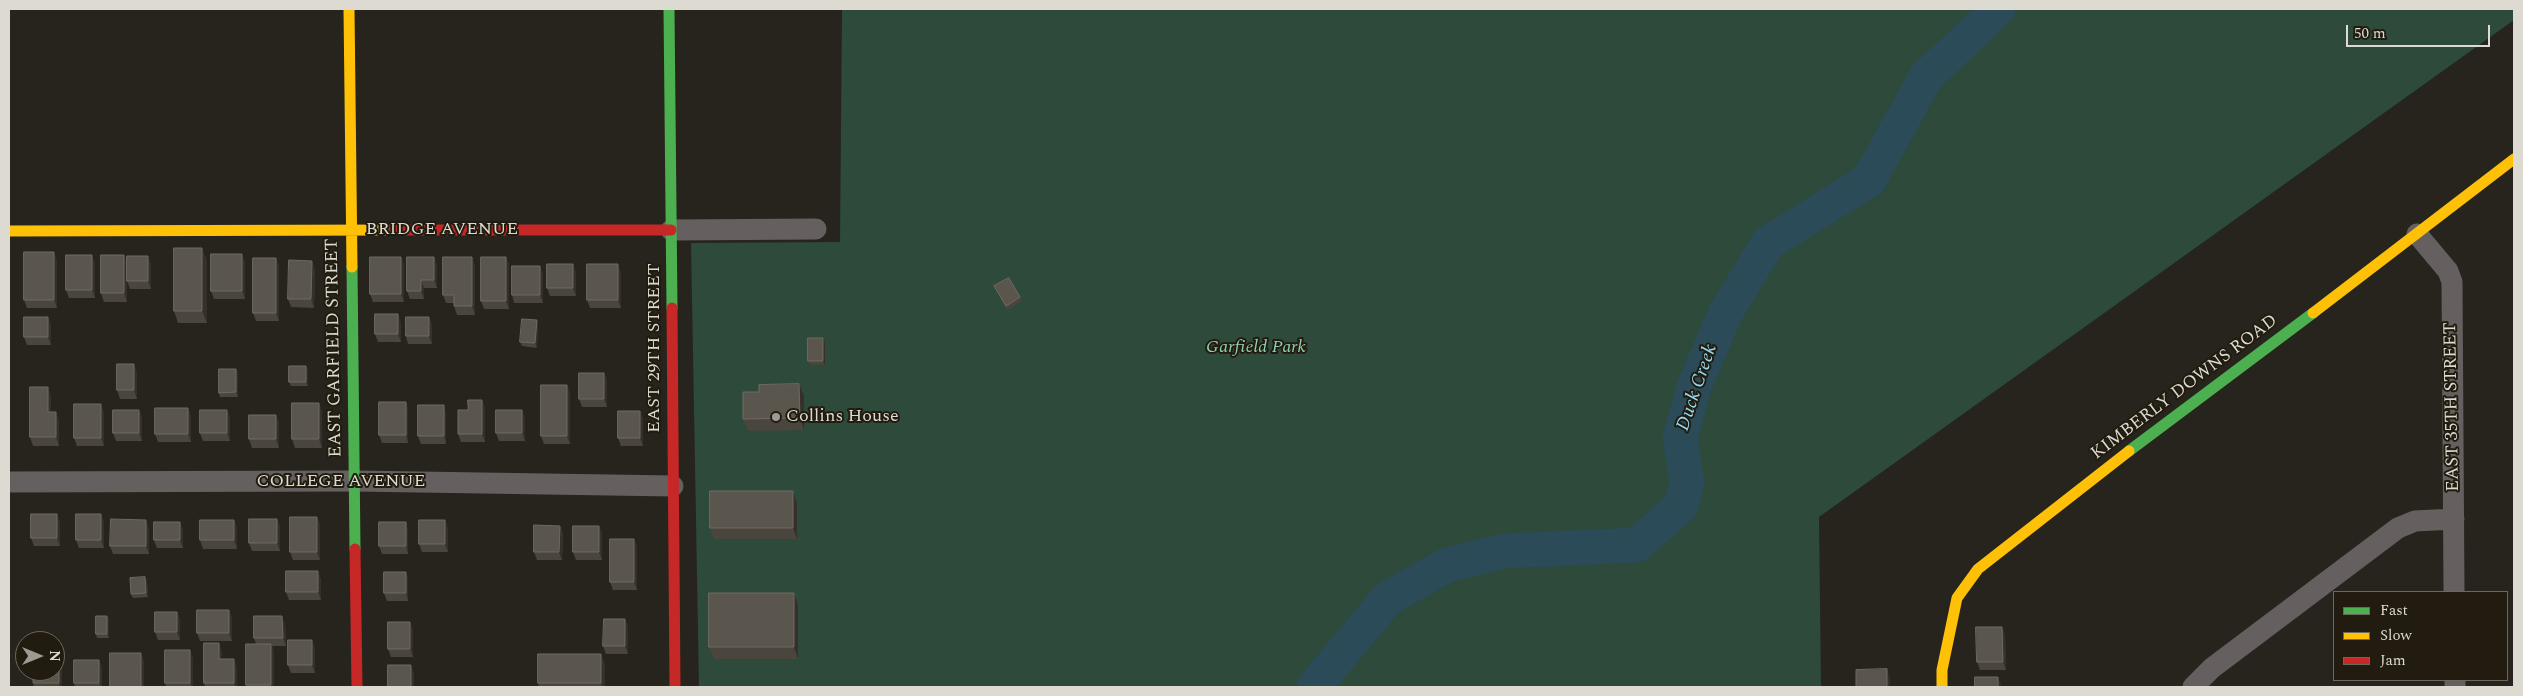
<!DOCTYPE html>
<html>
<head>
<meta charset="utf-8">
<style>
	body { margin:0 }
	#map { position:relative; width:2523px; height:696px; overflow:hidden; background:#26241d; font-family:Spectral,serif }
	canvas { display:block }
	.frame { position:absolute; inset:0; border:10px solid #dcdad1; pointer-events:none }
	.legend { position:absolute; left:2333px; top:591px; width:175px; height:90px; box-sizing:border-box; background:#211c0f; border:1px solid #6c685d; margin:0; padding:6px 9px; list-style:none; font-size:15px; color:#dcdad1 }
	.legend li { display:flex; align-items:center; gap:10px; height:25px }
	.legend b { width:25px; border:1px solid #6c685d }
	.north { position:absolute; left:15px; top:631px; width:50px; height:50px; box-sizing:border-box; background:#211c0f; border:1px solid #6c685d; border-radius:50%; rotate:90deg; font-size:14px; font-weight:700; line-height:20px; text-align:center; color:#dcdad1 }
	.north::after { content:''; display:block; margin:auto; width:18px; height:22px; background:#9c9a92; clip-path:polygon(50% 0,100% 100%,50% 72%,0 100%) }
	.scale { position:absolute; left:2346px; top:25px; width:144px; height:22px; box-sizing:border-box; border:2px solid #dcdad1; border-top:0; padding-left:6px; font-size:15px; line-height:18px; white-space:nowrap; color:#dcdad1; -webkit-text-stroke:4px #211c0f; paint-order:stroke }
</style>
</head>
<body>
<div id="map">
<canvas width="2523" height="696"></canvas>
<div class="frame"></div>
<ul class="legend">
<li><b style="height:6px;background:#4caf50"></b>Fast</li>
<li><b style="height:6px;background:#ffc107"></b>Slow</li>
<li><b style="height:6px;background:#c62828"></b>Jam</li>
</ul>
<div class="north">N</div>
<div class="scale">50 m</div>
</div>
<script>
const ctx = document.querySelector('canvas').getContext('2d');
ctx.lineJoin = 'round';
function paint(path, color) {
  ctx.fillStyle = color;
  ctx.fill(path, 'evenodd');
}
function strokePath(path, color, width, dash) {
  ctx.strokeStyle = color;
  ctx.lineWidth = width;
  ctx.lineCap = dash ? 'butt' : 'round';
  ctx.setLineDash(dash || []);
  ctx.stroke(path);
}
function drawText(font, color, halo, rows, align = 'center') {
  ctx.font = font + ' Spectral,serif';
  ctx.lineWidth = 4;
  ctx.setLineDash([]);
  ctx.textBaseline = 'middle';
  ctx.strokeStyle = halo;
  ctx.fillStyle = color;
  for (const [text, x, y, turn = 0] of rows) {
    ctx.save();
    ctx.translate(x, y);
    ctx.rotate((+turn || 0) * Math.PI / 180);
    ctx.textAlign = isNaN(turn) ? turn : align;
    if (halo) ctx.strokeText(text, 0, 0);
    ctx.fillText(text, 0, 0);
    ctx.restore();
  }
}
paint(new Path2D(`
	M842 9H2514V20L1819 517 1821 687H699L691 243 840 242Z`), '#2d4a3b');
strokePath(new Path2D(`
	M1314 687 1388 598 1447 565 1504 551 1637 545 1681 506 1687 483 1680 438 1694 387 1725 314 1768 243 1869 180 1926 77 1998 9`), '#2a4b57', 35);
strokePath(new Path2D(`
	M671 230 816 229
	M2417 234 2448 271 2452 282 2454 592
	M9 482 355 481 673 486
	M2455 680V687
	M2193 687 2212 668 2398 528 2415 521 2454 519`), '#65605f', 21);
strokePath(new Path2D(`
	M669 9 672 308
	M352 267 355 549
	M2129 451 2313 313`), '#4caf50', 11);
strokePath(new Path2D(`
	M349 9 352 267
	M9 231 392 230
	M2313 313 2514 159
	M1942 687V670L1957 598 1978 569 2129 451`), '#ffc107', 11);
strokePath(new Path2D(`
	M392 230H671
	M672 308 675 687
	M355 549 357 687`), '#c62828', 11);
paint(new Path2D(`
	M124 255 127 264V302H104L101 293Z
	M401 257 404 265V302H373L370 294Z
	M434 257 437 266V288H424V299H410L407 291Z
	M472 257 475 266V315H457L454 306V303H446L443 295Z
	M506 257 509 265V309H484L481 301Z
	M276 258 279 266V321H256L253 313Z
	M57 260V308H27L24 300Z
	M207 260V323H178L174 311Z
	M245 262V299H214L211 291Z
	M95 263V298H69L66 290Z
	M151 264V289H130L127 281Z
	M540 266 543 274V303H514L512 295Z
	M315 269 314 308 291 307 288 299Z
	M576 272V296H550L547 288Z
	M621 272V308H590L587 300Z
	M994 286 1020 297 1022 301 1007 310 996 290Z
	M429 317 432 325V344H408L406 336Z
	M537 320 538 325 537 348 522 346 520 342Z
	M401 323V342H378L375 334Z
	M51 325V345H27L24 337Z
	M823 338 825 342V365H810L808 361Z
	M306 366 308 370V386H291L289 382Z
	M236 369 238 373V397H220L219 393Z
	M137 372V399H120L117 390Z
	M604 373 607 381V407H582L579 399Z
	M799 384 804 396V430L748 431 743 419 759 392Z
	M567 385 570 393V444H544L541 436Z
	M51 396V412L59 420V446H33L30 437Z
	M482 400 485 408V442H461L458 434Z
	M406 402 408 410V443H382L379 435Z
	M319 403 322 412V448H295L292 439Z
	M444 405 446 414V444H421L418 436Z
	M188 408 191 417V442H158L155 434Z
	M139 410 142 418V441H116L113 433Z
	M227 410 230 418V441H203L200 433Z
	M522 410 525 419V441H499L496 433Z
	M640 411 643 419V446H621L618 438Z
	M104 412V446H77L74 438Z
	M276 415 279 423V448H252L249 439Z
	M797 503V539H714L710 528Z
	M317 517 320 525V560H293L290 552Z
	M277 519 280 527V551H252L249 543Z
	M234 520 237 528V549H203L200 540Z
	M445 520 448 529V552H422L419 544Z
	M60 522V546H34L31 538Z
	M104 522V548H79L76 540Z
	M180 522 183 530V548H157L154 540Z
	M406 522 408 531V554H382L379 546Z
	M560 526 563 534 562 560H537L534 552Z
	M599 526 602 534V560H576L573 552Z
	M149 528V554H113L110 546Z
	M634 539 637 547V590H613L610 582Z
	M318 571 321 580V600H289L286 592Z
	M406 572 408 580V601H387L384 593Z
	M145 577 147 581 148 597 133 598 131 594Z
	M798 605V659H714L709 647Z
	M229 610 232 619V641H200L197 633Z
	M177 612 180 620V640H158L155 632Z
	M107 616 109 620V638H97L96 634Z
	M625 619 628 627V654H606L603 646Z
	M410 622 413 630V657H391L388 649Z
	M285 624 286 646H272L274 652V687H246V685L256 644 254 638Z
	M2002 627 2005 635 2006 670H1980L1977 662Z
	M315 648V673H291L288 665Z
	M222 652V659L237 668V687H205L204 683Z
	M601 654 605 666V687H539L538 683Z
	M193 658V687H166L165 683Z
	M59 659 62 668V687H34L33 683Z
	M99 660 102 668V687H75L74 683Z`), '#4a453d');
paint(new Path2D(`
	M202 248 207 260V323L202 311Z
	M54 252 57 260V308L54 300Z
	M242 254 245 262V299L242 291Z
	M92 255 95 263V298L92 290Z
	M124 255 127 264V302L124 293Z
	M148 256 151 264V289L148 281Z
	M401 257 404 265V302L401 294Z
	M434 257 437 266V288L434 280Z
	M472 257 475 266V315L472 306Z
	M506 257 509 265V309L506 301Z
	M276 258 279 266V321L276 313Z
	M312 261 315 269 314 308 311 299Z
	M573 264 576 272V296L573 288Z
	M618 264 621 272V308L618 300Z
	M540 266 543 274V303L540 295Z
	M421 280 424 288V299L421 291Z
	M398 314 401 323V342L398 334Z
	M48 317 51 325V345L48 337Z
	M429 317 432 325V344L429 336Z
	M537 320 538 325 537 348 535 343Z
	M823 338 825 342V365L823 361Z
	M134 364 137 372V399L134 390Z
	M306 366 308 370V386L306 382Z
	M236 369 238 373V397L236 392Z
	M604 373 607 381V407L604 399Z
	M799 384 804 396V430L800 418Z
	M567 385 570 393V444L567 436Z
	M48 387 51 396V420L48 412Z
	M482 400 485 408V442L482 434Z
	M406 402 408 410V443L406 435Z
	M319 403 322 412V448L319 439Z
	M101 404 104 412V446L101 438Z
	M444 405 446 414V444L444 436Z
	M188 408 191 417V442L188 434Z
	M139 410 142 418V441L139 433Z
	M227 410 230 418V441L227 433Z
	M522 410 525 419V441L522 433Z
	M640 411 643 419V446L640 438Z
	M56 412 59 420V446L56 437Z
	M276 415 279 423V448L276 439Z
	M793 491 797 503V539L793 528Z
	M57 514 60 522V546L57 538Z
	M101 514 104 522V548L101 540Z
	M317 517 320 525V560L317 552Z
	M277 519 280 527V551L277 543Z
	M146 520 149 528V554L146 546Z
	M234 520 237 528V549L234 540Z
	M445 520 448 529V552L445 544Z
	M180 522 183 530V548L180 540Z
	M406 522 408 531V554L406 546Z
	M560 526 563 534 562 560 559 552Z
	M599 526 602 534V560L599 552Z
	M634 539 637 547V590L634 582Z
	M318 571 321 580V600L318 592Z
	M406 572 408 580V601L406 593Z
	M145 577 147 581 148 597 146 593Z
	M794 593 798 605V659L794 647Z
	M229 610 232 619V641L229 633Z
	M177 612 180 620V640L177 632Z
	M107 616 109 620V638L107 634Z
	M282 616 285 624 286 646 283 638Z
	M625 619 628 627V654L625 646Z
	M410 622 413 630V657L410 649Z
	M2002 627 2005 635 2006 670 2003 662Z
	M312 640 315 648V673L312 665Z
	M219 643 222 652V668L219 659Z
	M271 644 274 652V687H272L271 685Z
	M190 650 193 658V687H192L190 683Z
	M141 653 144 661V687H141Z
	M601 654 605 666V687H602L601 683Z
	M59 659 62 668V687H60L59 683Z
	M234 659 237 668V687H235L234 683Z
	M99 660 102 668V687H101L99 683Z
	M411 665 414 673V687H411Z
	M1887 669 1890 678V687H1887Z
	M1998 677 2001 685V687H1998Z`), '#35312a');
const building = new Path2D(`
	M174 248H202V311H174Z
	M24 252H54V300H24Z
	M211 254H242V291H211Z
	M66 255H92V290H66Z
	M101 255H124V293H101Z
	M127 256H148V281H127Z
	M370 257H401V294H370Z
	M407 257H434V280H421V291H407Z
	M443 257H472V306H454V295H443Z
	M481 257H506V301H481Z
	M253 258H276V313H253Z
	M289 260 312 261 311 299H288Z
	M547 264H573V288H547Z
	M587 264H618V300H587Z
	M512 266H540V295H512Z
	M1009 278 1020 297 1006 306 994 286Z
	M375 314H398V334H375Z
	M24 317H48V337H24Z
	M406 317H429V336H406Z
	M522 319 537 320 535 343 520 342Z
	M808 338H823V361H808Z
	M117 364H134V390H117Z
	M289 366H306V382H289Z
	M219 369H236V392L219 393Z
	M579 373H604V399H579Z
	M799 384 800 418 743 419V392H759V385Z
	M541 385H567V436H541Z
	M30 387H48V412H56V437H30Z
	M468 400H482V434H458V410H468Z
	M379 402H406V435H379Z
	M292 403H319V439H292Z
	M74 404H101V438H74Z
	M418 405H444V436H418Z
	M155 408H188V434H155Z
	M113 410H139V433H113Z
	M200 410H227V433H200Z
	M496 410H522V433H496Z
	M618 411H640V438H618Z
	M249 415H276V439H249Z
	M710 491H793V528H710Z
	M31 514H57V538H31Z
	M76 514H101V540H76Z
	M290 517H317V552H290Z
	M111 519 146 520V546H110Z
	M249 519H277V543H249Z
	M200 520H234V540H200Z
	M419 520H445V544H419Z
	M154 522H180V540H154Z
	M379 522H406V546H379Z
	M534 525 560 526 559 552H534Z
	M573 526H599V552H573Z
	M610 539H634V582H610Z
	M286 571H318V592H286Z
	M384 572H406V593H384Z
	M145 577 146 593 131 594 130 578Z
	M709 593H794V647H709Z
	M197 610H229V633H197Z
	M155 612H177V632H155Z
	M96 616H107V634H96Z
	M254 616H282L283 638H254Z
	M604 619H625V646H603Z
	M388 622H410V649H388Z
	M1976 627H2002L2003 662H1977Z
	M288 640H312V665H288Z
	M204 643H219V659H234V683H204Z
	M246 644H271V685H246Z
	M165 650H190V683H165Z
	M110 653H141V687H110Z
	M538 654H601V683H538Z
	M55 659H59V683H33V671H55Z
	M74 660H99V683H74Z
	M388 665H411V687H388Z
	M1887 669V687H1856V670Z
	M1975 677H1998V687H1975Z`);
paint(building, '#5a554d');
strokePath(building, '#6e6a62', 1);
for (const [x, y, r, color] of [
	[776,417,5,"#9c9a92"]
]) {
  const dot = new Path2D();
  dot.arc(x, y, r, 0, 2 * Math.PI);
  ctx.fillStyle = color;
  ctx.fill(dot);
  strokePath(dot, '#211c0f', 2);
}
drawText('18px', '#dcdad1', '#211c0f', [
	["BRIDGE AVENUE",442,230],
	["EAST GARFIELD STREET",335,348,-91],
	["EAST 29TH STREET",655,348,-90],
	["KIMBERLY DOWNS ROAD",2185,388,-37],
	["EAST 35TH STREET",2453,407,-91],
	["COLLEGE AVENUE",341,482]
]);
drawText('italic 18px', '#90cfb1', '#211c0f', [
	["Garfield Park",1256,348]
]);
drawText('18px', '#dcdad1', '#211c0f', [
	["Collins House",786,417]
], 'left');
drawText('italic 19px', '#96dbf5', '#211c0f', [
	["Duck Creek",1698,388,-71]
]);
</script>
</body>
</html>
